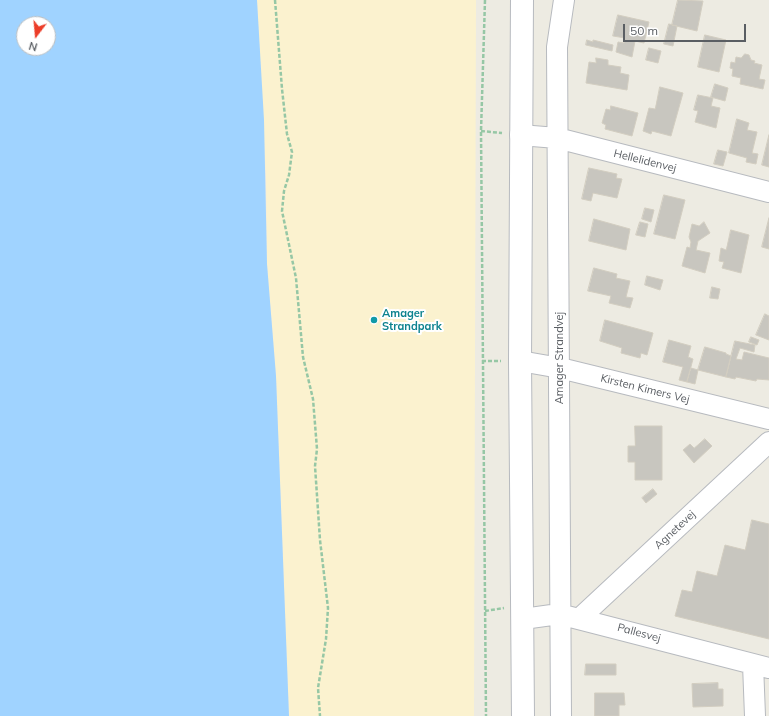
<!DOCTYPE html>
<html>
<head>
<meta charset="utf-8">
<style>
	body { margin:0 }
	#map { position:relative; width:769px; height:716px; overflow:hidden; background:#edebe2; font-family:Mulish,sans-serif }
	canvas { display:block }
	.north { position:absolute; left:16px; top:16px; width:40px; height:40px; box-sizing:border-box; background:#fff; border:1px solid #bdbfc1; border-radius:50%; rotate:196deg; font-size:11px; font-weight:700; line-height:16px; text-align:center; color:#5a5e63 }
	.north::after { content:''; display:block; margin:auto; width:14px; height:18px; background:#ec3d29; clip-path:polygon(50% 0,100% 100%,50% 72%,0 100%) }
	.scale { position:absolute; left:623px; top:24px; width:123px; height:18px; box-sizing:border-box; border:2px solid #5a5e63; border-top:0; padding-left:5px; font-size:12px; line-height:14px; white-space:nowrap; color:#5a5e63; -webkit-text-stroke:3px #fff; paint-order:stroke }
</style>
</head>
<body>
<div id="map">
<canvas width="769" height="716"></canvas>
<div class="north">N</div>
<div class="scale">50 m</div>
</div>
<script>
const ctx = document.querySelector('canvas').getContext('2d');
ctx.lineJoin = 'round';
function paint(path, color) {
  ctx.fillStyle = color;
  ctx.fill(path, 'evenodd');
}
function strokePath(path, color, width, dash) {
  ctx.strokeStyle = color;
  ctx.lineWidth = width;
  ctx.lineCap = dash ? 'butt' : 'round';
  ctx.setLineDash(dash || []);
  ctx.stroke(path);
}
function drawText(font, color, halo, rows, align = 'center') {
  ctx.font = font + ' Mulish,sans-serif';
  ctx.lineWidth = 4;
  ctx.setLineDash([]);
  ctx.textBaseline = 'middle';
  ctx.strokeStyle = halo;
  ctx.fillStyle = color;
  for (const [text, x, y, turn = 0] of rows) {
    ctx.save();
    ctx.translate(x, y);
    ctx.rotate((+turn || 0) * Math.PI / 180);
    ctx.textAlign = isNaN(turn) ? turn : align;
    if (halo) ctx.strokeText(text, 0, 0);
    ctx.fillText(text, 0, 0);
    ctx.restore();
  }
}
paint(new Path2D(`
	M257 0H476L474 716H289L276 376 267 264 266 178Z`), '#fbf2cf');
paint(new Path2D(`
	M0 0H257L264 120 267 264 276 376 289 716H0ZM24 24H48V48H24Z`), '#a0d3ff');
const building = new Path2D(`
	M678 0 703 1 697 31 672 25Z
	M618 15 649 22 644 43 635 41 632 57 616 52 618 42 624 43 625 38 613 36Z
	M669 24 677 26 673 46 664 44Z
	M705 35 726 40 719 72 698 67Z
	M587 40 593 42V40L613 45 612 51 586 45Z
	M649 48 661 51 658 63 646 60Z
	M745 54 749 55 751 60 755 61 754 63 762 65 759 79 765 80 763 89 740 84 741 78 732 76 733 69 730 68 731 62 735 63 736 57 741 58Z
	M596 58 608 60V65L621 67 620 73 629 75 627 90 586 83 589 62 596 63Z
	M715 84 728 88 725 101 711 97Z
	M660 87 683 93 671 136 652 131 651 134 643 131 649 108 655 109Z
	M698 95 713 98 711 106 720 108 716 128 695 122 698 111 694 110Z
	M611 106 638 113 632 136 605 129 606 125 602 123 606 109 610 110Z
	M737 119 749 123 747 130 757 132 752 153 758 154 756 164 746 162 747 158 729 153Z
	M769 135V167L762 165Z
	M718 150 727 152 723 166 714 164Z
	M589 168 617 174 616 178 622 179 617 198 593 193 591 201 582 199Z
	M664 195 685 200 675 239 654 234Z
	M645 208 654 210 651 222 642 219Z
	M769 218V249L762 247Z
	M594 219 630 229 626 250 589 241Z
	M640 222 648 224 645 237 636 235Z
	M704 222 710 233 698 241 696 250 710 253 705 273 682 266 687 247 690 248 691 242 689 237 692 224 699 226Z
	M731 230 749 235 741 273 722 268 724 262 719 261 721 248 726 250Z
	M594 268 617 274 616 278 630 281 626 297 633 298 630 308 609 303 611 296 588 291Z
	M647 276 663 280 660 290 645 285Z
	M712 287 720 289 718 299 710 298Z
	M765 314 769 316V340L756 335Z
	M605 320 653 333 647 355 641 353 640 358 621 353 622 348 600 341Z
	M751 337 759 340 757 345 749 342Z
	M669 340 691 346 688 357 693 359 687 382 679 380 683 367 663 362Z
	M735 341 755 345 754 352 740 348 736 359 742 360 744 352 769 358V380L757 379 756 381 736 377 735 379 726 377Z
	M705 347 726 353V354L731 356 726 377 698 370Z
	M691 368 698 370 695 384 687 382Z
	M635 426H662V480H635V462H628V446H635Z
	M705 439 712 446 694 463 683 450 690 444 694 448Z
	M653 489 657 494 646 503 642 498Z
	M752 520 769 524V639L675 616 682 590 692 592 697 571 717 576 725 545 745 550Z
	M586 664H616V675H585Z
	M718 683V689H723V706L693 707 692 684Z
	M595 693H624L625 705H619V716H595Z`);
paint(building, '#c8c6bf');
strokePath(building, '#d2cdc0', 1);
const minor = new Path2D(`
	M520 135 557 138 769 192
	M520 361 560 368 769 419
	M580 618 769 442
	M523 619 559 614 769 668
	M753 664 755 716
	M561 716 557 47 564 0`);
const tertiary = new Path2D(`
	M522 0 520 361 523 716`);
strokePath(minor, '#b7babf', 22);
strokePath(tertiary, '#b7babf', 24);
strokePath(new Path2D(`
	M275 0 282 89 287 134 292 152 289 175 284 191 282 211 296 278 303 357 313 399 317 449 315 466 320 540 328 608 326 639 318 688 320 716
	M485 0 481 131 486 716
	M481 131 502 133
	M482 361H501
	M485 611 504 608`), '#96c7a5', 2.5, [4, 2]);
strokePath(minor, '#fff', 20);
strokePath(tertiary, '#fff', 22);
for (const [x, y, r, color] of [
	[374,320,4,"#0f9aa8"]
]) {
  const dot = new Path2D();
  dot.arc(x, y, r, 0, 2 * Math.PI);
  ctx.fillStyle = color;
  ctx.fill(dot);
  strokePath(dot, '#fff', 1.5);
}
drawText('11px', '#5a5e63', '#fff', [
	["Hellelidenvej",645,161,14],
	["Amager Strandvej",560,358,-90],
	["Kirsten Kimers Vej",645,389,14],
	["Agnetevej",675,530,-43],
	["Pallesvej",639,633,15]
]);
drawText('bold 11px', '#0d838f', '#fff', [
	["Amager",382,314],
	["Strandpark",382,327]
], 'left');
</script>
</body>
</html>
